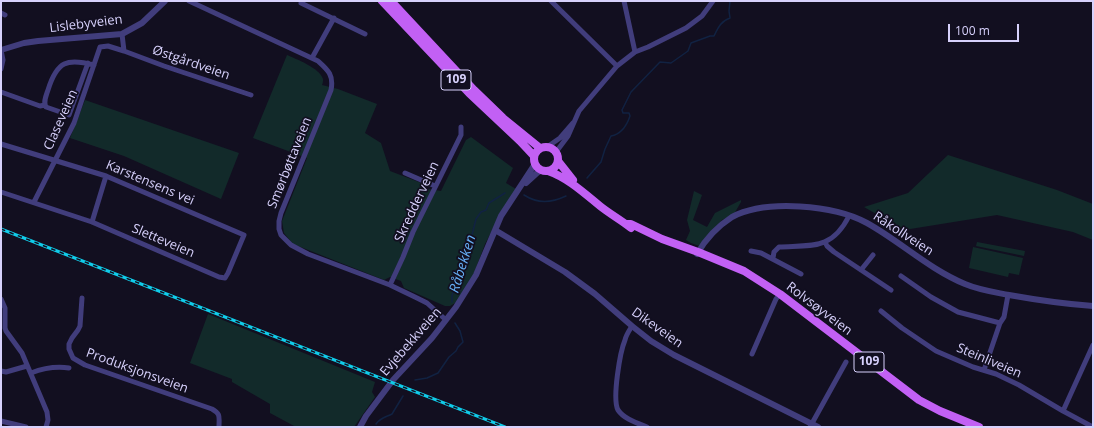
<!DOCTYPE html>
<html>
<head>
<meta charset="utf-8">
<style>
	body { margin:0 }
	#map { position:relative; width:1094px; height:428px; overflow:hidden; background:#120f20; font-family:"Open Sans",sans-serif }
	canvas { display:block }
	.frame { position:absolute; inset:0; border:2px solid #d7d1fc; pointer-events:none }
	.scale { position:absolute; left:948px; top:24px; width:71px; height:18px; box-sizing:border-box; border:2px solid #d7d1fc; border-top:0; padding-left:5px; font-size:12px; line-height:14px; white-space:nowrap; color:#d7d1fc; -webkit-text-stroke:3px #120f20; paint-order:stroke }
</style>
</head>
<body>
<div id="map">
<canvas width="1094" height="428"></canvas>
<div class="frame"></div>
<div class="scale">100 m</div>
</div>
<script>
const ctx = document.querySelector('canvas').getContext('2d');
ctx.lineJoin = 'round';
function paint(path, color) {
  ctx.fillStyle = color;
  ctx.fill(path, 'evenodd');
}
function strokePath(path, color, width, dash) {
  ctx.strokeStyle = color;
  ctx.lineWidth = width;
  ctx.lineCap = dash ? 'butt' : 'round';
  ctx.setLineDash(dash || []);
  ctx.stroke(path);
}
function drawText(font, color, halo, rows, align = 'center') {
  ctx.font = font + ' "Open Sans",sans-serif';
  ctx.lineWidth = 3.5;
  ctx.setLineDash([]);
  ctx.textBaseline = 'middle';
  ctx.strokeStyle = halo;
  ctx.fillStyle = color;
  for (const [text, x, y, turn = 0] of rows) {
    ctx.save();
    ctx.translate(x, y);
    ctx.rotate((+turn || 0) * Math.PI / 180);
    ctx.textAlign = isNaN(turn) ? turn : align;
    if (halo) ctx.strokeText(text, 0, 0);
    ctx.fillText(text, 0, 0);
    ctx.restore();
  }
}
paint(new Path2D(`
	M287 55C296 59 320 68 323 79 323 81 323 83 322 85L338 89 377 104 365 133 381 143 390 171 424 184 428 189 441 191 466 140 471 137 513 168 506 183 516 189 504 207 485 244 473 276 457 302 450 306H445L404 288 401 281 390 277 384 280 293 244 284 233 282 221 307 158 253 138Z
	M85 100 239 153 221 199 124 156 70 138Z
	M948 155 1057 190 1093 204V240L1073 232 997 215 904 230 864 207 908 193Z
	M694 191 702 195 693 220 707 227 715 213 741 200V202L734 214 722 220 699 246 691 243 686 240 690 231 687 220Z
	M977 242 1025 251 1024 256 976 246Z
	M973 247 1023 258 1019 275 1009 273 1008 277 969 268Z
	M208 314 375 382 372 392 375 397 354 427H296L270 413V404L232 382V379L190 363Z`), '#122a2a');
strokePath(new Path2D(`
	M587 178 601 162 605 149 611 136C622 134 627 125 630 116L629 113H623L622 110 631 92 660 62 671 63 688 51 691 43 710 36H714C718 28 721 21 730 18L729 11 730 1
	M524 195C538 204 551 203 566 196
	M452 302V296L454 289 461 275 470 249V243L476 219 481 212 486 210 489 203 505 193
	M415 380 427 378 438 373 449 357 456 351 458 347 463 342 460 331 455 323
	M376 424C380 418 386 417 392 414L403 396`), '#112242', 1.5);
strokePath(new Path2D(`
	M189 1 318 61C328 70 334 75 331 90L281 213 279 221V229L281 235 291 245 308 254 390 285 417 298 427 303 446 320
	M551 1 617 66
	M624 1 635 52
	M301 3 365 34
	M1 13 5 15
	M1 50 3 60 1 69
	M124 51 164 66 251 95
	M312 58 334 18
	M88 63 69 115 46 107C43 102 46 96 48 90 57 61 67 58 94 65
	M1 92 40 106 45 105
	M1 144 106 176 244 235 228 273 225 278 219 277 92 222 1 192
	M547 147 560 138 573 123
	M556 152 568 136 579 111 617 66 635 52 648 47 686 28 702 16 713 1
	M405 173 435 186
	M34 202 74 123 100 47 108 46 124 51 122 34
	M92 222 106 176
	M825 242 827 246 834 252 891 290
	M751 251 761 253 801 274
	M773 258 774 252 779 247C812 245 832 250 849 216
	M861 270 873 255
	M901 276 931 297 958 312 1000 323
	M390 285 403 257 413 232 461 135V127
	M82 298 80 326 78 330 72 338 69 344V349L73 358 85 365 212 409C221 414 219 417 219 427
	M1 299 5 308V328L6 331 22 353 47 412 48 420 46 427
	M881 311 902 328 936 351 973 367 996 374 1019 385 1063 411 1093 427
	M632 326C629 331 626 335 625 340 620 352 612 399 618 410 624 419 637 423 647 427
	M752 354 776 299 780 294
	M984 370 1000 323 1004 317 1008 295
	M1 371 6 372 27 366
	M31 373C44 368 55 366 69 368
	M1063 411 1093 345
	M1 421 26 427
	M810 427 846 362`), '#413d7c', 5);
strokePath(new Path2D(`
	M1 50 24 43 38 41 122 34 142 23 165 1
	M526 183 537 173 542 170
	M495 230 565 272 595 294 632 326 651 341 674 355 818 427
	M697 254C705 240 718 226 732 217 766 199 834 205 867 223 901 242 929 269 965 284 979 290 994 292 1009 295 1037 300 1064 304 1093 306
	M360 427 366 416 393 380 432 338 456 307 476 275 501 216 535 164`), '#413d7c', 6);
strokePath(new Path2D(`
	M382 1 469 93 520 141 534 156
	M391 1 474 90 503 118 540 148
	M534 159a12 12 0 1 1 24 0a12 12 0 1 1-24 0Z
	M558 161 573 180
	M548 171C568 178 584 193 600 206 610 214 621 220 631 228
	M627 224H631L662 239 698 252 744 271 780 294 919 400 940 411 979 427`), '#c260f4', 8);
const rail = new Path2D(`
	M1 229 505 427`);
strokePath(rail, '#10cce9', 3);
strokePath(rail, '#120f20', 1.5, [4.5]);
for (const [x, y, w] of [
	[456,80,30],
	[869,362,30]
]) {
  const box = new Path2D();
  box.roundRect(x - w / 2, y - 10, w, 20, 3);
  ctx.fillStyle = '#120f20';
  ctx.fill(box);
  strokePath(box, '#d7d1fc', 1);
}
drawText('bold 12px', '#d7d1fc', null, [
	["109",456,80],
	["109",869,362]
]);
drawText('13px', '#d7d1fc', '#120f20', [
	["Lislebyveien",86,24,-7],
	["Østgårdveien",191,63,19],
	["Claseveien",61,120,-66],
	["Smørbøttaveien",290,163,-68],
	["Karstensens vei",150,183,23],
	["Skredderveien",417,202,-65],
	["Råkollveien",903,234,33],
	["Sletteveien",163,241,23],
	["Rolvsøyveien",819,309,37],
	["Dikeveien",657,328,35],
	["Evjebekkveien",411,342,-49],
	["Steinliveien",989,361,23],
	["Produksjonsveien",137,371,20]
]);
drawText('italic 14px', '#66aef5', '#120f20', [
	["Råbekken",463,264,-73]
]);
</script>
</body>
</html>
